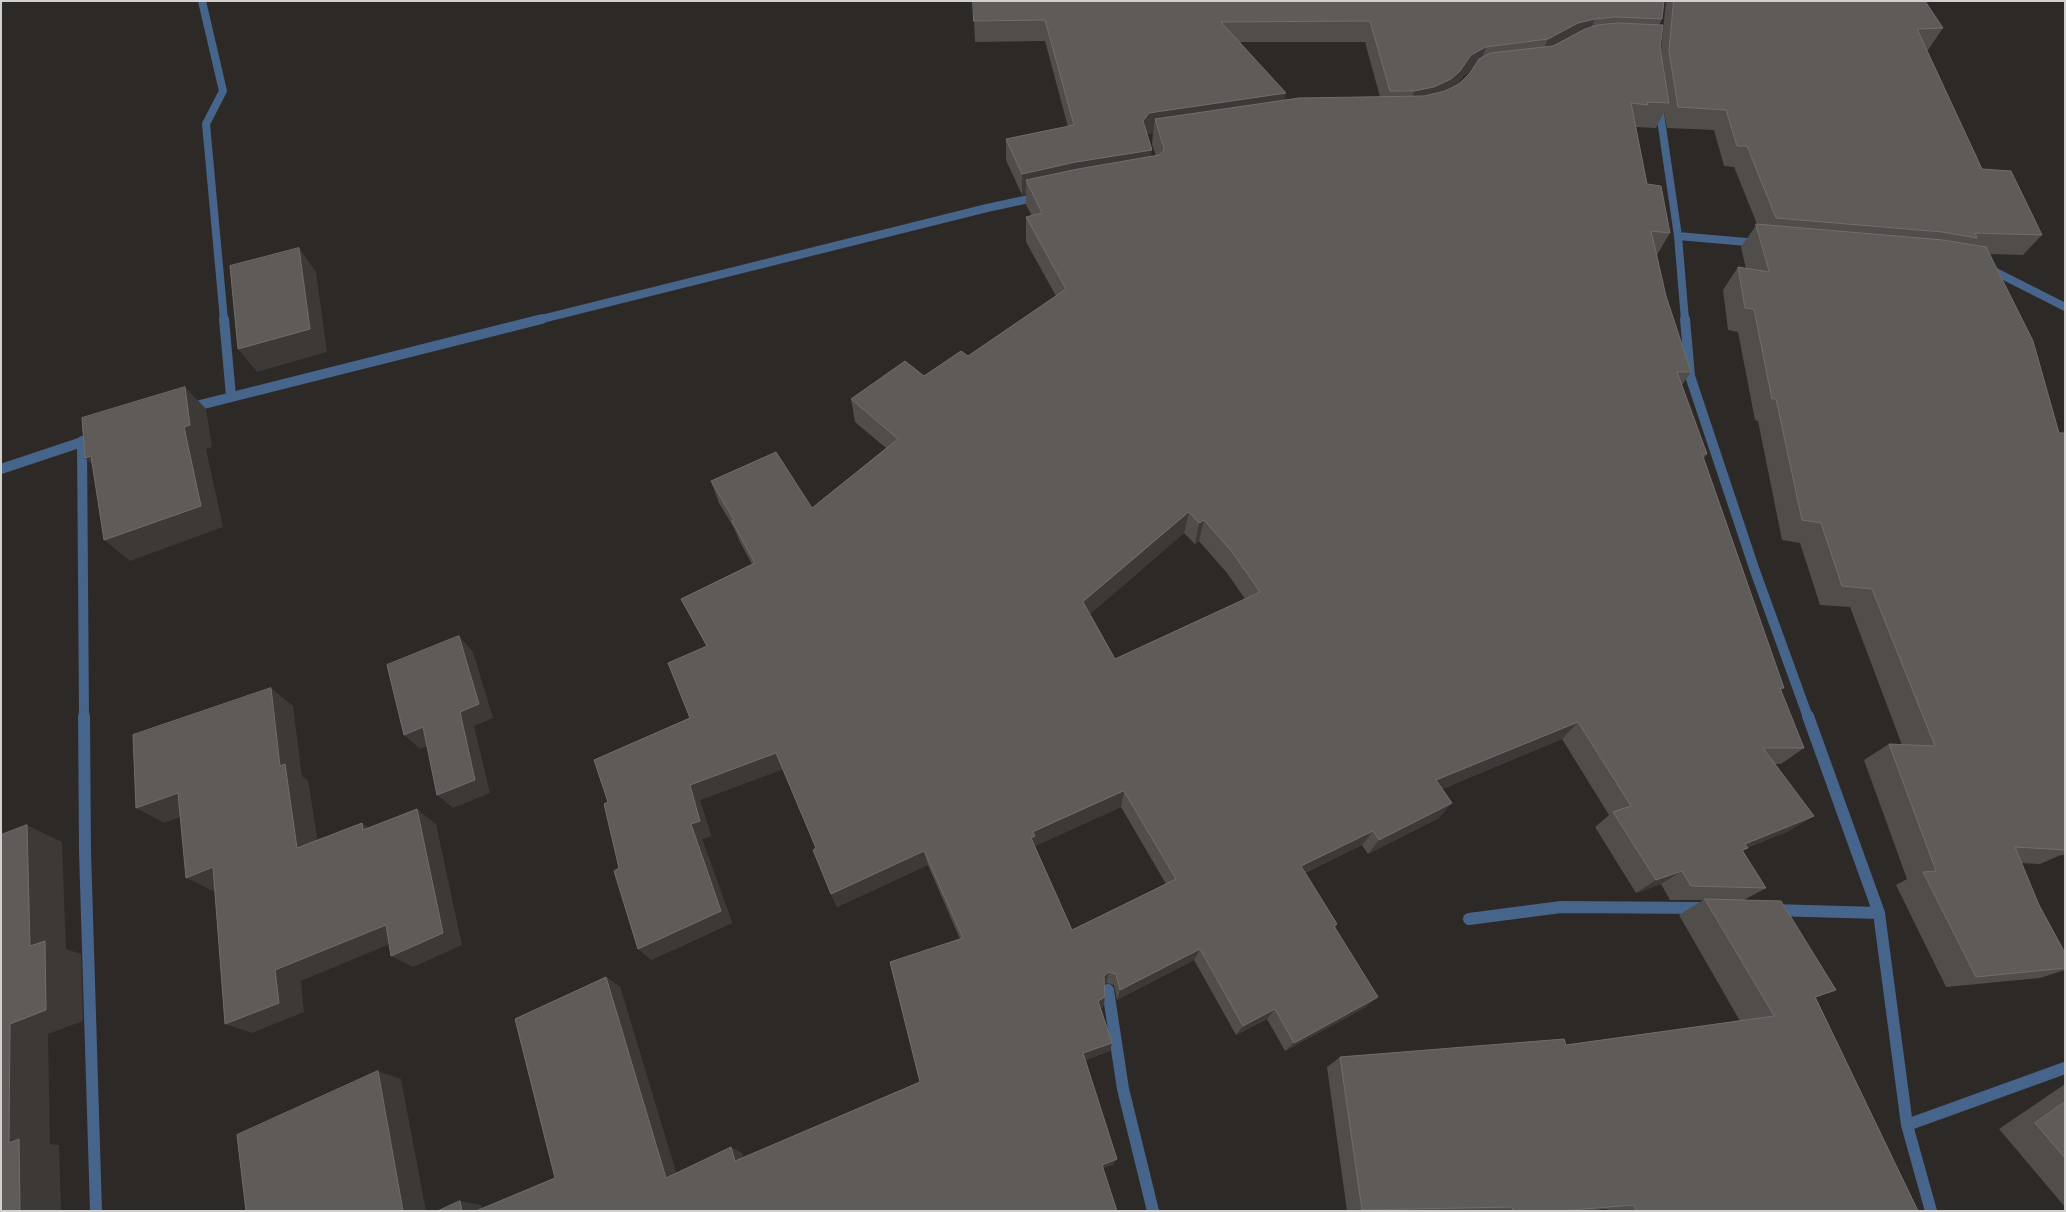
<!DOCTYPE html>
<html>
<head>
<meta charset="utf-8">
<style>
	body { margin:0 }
	#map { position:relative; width:2066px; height:1212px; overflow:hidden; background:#2c2927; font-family:Helvetica,sans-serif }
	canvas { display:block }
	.frame { position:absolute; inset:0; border:2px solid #d2d0cf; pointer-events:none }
</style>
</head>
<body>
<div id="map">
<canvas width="2066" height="1212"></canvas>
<div class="frame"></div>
</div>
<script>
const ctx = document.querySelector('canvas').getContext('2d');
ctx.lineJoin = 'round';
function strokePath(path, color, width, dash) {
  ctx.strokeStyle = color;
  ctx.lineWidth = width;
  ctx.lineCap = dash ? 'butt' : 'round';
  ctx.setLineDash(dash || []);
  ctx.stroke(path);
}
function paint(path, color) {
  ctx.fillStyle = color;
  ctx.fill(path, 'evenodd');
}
strokePath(new Path2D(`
	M202 1 223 91 206 124 224 320
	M1659 106 1678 236 1685 320
	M1678 236 1758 243
	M1988 268 2065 307
	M538 320 987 208 1038 197`), '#47648a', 8);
strokePath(new Path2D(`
	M224 319 231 396
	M1685 319 1690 376 1755 571 1808 717
	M188 408 542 319
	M82 441 84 717
	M1 469 97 437`), '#47648a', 10);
strokePath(new Path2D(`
	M84 716 85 851 96 1211
	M1808 716 1879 913 1907 1125 1931 1211
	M1773 910 1879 913
	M1469 919 1561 907 1705 908
	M1108 990 1123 1089 1153 1211
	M1907 1125 2065 1068`), '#47648a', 12);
paint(new Path2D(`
	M1664 1 1662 19 1659 25 1661 50 1666 1H1925L1943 28 1928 50H1926L1982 169 2042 235 2023 255 1990 254 2059 433H2065V855H2061L2040 864 2021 863 2039 905 2065 953V970L2040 978 1946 987 1896 885 1907 879 1864 760 1889 744 1902 745 1850 607 1820 605 1800 543 1782 540 1758 421 1755 420 1738 332 1728 330 1723 290 1738 267 1746 269 1741 247 1757 224 1734 167 1724 166 1714 130 1667 128 1664 112 1656 128 1636 127V128L1647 184 1670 233 1657 255 1666 296 1691 372 1682 385 1707 454 1704 458 1784 688 1781 690 1804 748 1781 764H1775L1789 831 1747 848H1748L1743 851 1766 888 1744 900 1816 998 1918 1211H1608L1607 1209 1581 1211H1347L1327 1067 1340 1057 1566 1045 1740 1021 1679 915 1703 900H1670L1661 884 1636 893 1595 827 1609 815 1562 739 1442 789 1439 818 1368 854 1362 845 1305 873 1337 924 1335 927 1366 1007 1285 1051 1267 1019 1236 1035 1194 960 1117 1000 1114 985 1106 983 1104 984 1105 997 1103 1007 1101 1008 1112 1043 1110 1051 1085 1060 1114 1164 1103 1168 1117 1211H438L481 1205 482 1209 555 1178 606 977 620 987 676 1173 742 1153 743 1158 920 1082 960 939 928 865 837 907 831 894 816 848 783 769 700 800 711 836 702 839 732 923 651 960 619 868 608 802 690 718 707 647 681 599 752 564 740 542 734 528 719 503 711 481 812 508 886 448 855 422 851 399 924 376 968 356 1056 296 1026 242V217L1032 216 1026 205V194L1022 195 1006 160V139L1068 127 1045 41 975 42 974 21ZM1240 42H1365L1380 97 1285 100ZM1471 72 1470 73 1458 84 1463 76ZM1153 133 1152 144 1156 156H1151L1147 134ZM1184 533 1195 544 1199 541 1227 573 1245 599 1115 659 1090 614ZM1121 807 1166 884 1072 930 1035 847V846Z
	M2065 1084V1207L1999 1129Z`), '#504d4b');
paint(new Path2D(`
	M1595 19 1586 40 1539 60 1548 39 1578 23Z
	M1486 47 1478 68 1463 76 1453 92 1408 112 1414 91 1471 55Z
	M1286 93 1282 114 1155 119 1153 133 1147 134 1143 121 1149 113Z
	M1152 150 1149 170 1026 180V194L1022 195V174L1076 162Z
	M299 248 316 272 327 352 257 372 238 349Z
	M185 387 206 409 212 447 206 449 223 527 130 561 104 540 184 427Z
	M91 456 109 480 85 458Z
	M1189 512 1184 533 1082 621 1083 602Z
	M1204 520 1199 541 1195 544 1199 523Z
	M459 636 473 652 493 718 474 726 490 793 453 808 437 795 460 712Z
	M271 688 293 706 302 776 308 780 321 862 297 848 280 766Z
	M1578 722 1562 739 1424 796 1436 780Z
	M423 727 439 741 420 749 404 735Z
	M776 753 784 769 700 800 711 836 702 839 732 923 651 960 638 949 691 824 690 785Z
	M1124 791 1121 807 1035 846V851L1031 838 1033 832Z
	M178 793 204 808 164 823 136 808Z
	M1452 803 1439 818 1368 854 1379 840Z
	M417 809 436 824 462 945 413 967 391 956Z
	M1814 816 1789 831 1722 858 1745 844Z
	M362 823 383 838 363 830Z
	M27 825 62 842 66 949 81 954 83 1021 48 1034 50 1144 59 1145 61 1211H20L9 1143 10 1024 30 946Z
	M1373 831 1362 845 1292 879 1301 866Z
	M924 851 928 865 837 907 831 894Z
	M213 867 239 881 213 891 186 878Z
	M1682 871 1661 884 1636 893 1656 880Z
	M386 925 407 937 301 981 304 1012 252 1033 225 1024 275 970Z
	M1200 949 1194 960 1117 1000 1120 990Z
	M1109 972 1106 983 1101 987 1104 976Z
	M606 977 620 987 679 1182 666 1178Z
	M1836 990 1803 1003 1815 997Z
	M1105 997 1103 1007 1096 1011 1098 1001Z
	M1378 997 1366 1007 1285 1051 1294 1043Z
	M1275 1009 1267 1019 1236 1035 1243 1026Z
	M1112 1043 1110 1051 1082 1061 1083 1053Z
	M378 1071 401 1079 426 1211H403Z
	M731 1147 742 1153 746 1166 735 1161Z
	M1117 1159 1114 1164 1099 1169 1102 1165Z
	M460 1201 481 1205 482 1211H462Z`), '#3c3937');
const building = new Path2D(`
	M973 1H1664L1662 19 1615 17 1595 19 1578 23 1548 39 1486 47 1471 55 1460 71 1451 79 1434 87 1414 91H1390L1370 21 1221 22 1286 93 1149 113 1143 121 1152 150 1076 162 1022 174 1006 139 1074 125 1045 20 974 21Z
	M1674 1H1925L1943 28 1917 29 1982 169 2011 171 2042 235 1975 233 1977 238 1942 232 1776 218 1747 146H1737L1726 110 1678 107 1669 51Z
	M1618 23 1663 25 1660 48 1669 103 1647 102 1648 105 1631 103 1647 184 1661 186 1670 233 1651 231 1666 296 1691 372H1677L1707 454H1702L1784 688H1780L1804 748H1763L1814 816 1745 844 1748 848 1742 850 1766 888 1691 886 1682 871 1656 880 1613 812 1631 806 1578 722 1436 780 1452 803 1379 840 1373 831 1301 866 1337 924 1334 926 1378 997 1294 1043 1275 1009 1243 1026 1200 949 1120 990 1116 974 1109 972 1104 976 1105 997 1098 1001 1112 1043 1083 1053 1117 1159 1102 1165 1117 1211H476L555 1178 515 1019 606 977 666 1178 731 1147 735 1161 920 1082 890 962 963 938 924 851 831 894 813 850 816 848 776 753 690 785 700 821 691 824 721 911 638 949 614 871 619 868 604 804 608 802 594 760 690 718 668 663 707 646 681 599 755 563 732 521 734 520 711 481 776 452 812 508 898 439 851 399 905 361 924 376 961 351 968 356 1066 289 1026 217 1042 213 1026 180 1078 169 1159 155 1163 152 1164 148 1155 119 1299 98 1424 96 1445 91 1459 84 1470 73 1479 59 1490 53 1553 46 1585 29 1598 25ZM1189 512 1199 523 1204 520 1232 552 1260 592 1115 659 1083 602ZM1124 791 1176 879 1072 930 1031 838 1035 836 1033 832Z
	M1756 224 1943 240 1986 247 2033 341 2059 433H2065V850L2015 847 2039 905 2065 953V968L1976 977 1923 872 1936 871 1889 744 1935 746 1872 589 1842 586 1821 523 1802 520 1776 399H1772L1754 309 1745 308 1738 267 1769 272Z
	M299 248 310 329 238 349 230 266Z
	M185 387 190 425 184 427 201 506 104 540 91 456 85 458 82 418Z
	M459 636 479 704 460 712 475 780 437 795 423 727 404 735 387 665Z
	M271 688 280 766 285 764 297 848 362 823 363 830 417 809 443 933 391 956 386 925 275 970 279 1003 225 1024 213 867 186 878 178 793 136 808 133 735Z
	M27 825 30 946 45 941 46 1010 10 1024 9 1143 19 1139 20 1211H1V835Z
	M1705 899 1781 901 1836 990 1815 997 1918 1211H1636L1634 1205 1559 1211H1513L1512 1207 1362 1210 1340 1057 1564 1039 1566 1045 1774 1016Z
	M378 1071 403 1211H246L237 1135Z
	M2065 1102V1158L2035 1123Z
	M460 1201 462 1211H438Z`);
paint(building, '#5e5b59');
strokePath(building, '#706d6c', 1);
</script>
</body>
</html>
